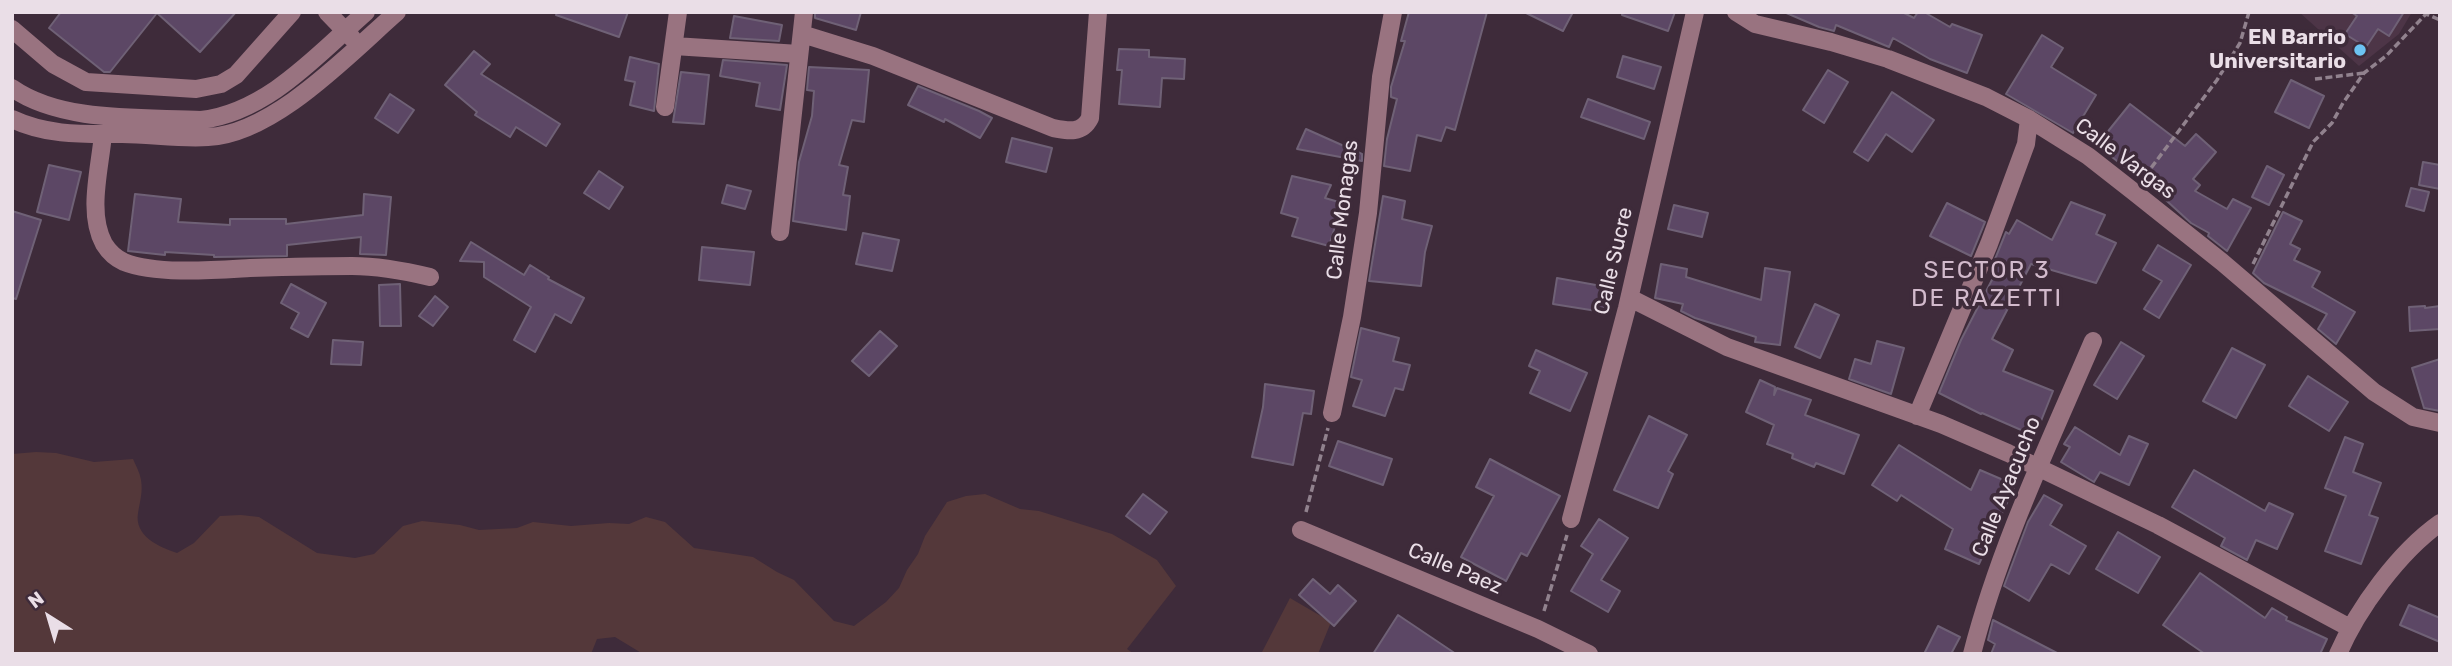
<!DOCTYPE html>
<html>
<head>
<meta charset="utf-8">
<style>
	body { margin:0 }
	#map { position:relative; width:2452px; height:666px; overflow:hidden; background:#3e2b3a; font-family:Rubik,sans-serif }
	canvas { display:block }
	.frame { position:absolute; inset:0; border:14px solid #eadee7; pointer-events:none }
	.north { position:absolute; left:14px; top:582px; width:70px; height:70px; -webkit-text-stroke:5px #3e2b3a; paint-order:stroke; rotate:323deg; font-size:19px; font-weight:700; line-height:28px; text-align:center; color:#eadee7 }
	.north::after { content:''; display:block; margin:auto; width:24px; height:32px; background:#eadee7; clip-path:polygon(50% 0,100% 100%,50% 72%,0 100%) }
</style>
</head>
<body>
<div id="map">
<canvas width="2452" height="666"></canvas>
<div class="frame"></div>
<div class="north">N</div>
</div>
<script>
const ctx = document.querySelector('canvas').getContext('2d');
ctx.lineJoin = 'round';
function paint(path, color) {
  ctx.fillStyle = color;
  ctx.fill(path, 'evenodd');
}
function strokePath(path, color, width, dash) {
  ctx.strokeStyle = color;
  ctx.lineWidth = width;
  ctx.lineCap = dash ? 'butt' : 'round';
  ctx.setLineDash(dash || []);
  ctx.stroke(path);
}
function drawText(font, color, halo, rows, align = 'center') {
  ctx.font = font + ' Rubik,sans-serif';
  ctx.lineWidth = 7;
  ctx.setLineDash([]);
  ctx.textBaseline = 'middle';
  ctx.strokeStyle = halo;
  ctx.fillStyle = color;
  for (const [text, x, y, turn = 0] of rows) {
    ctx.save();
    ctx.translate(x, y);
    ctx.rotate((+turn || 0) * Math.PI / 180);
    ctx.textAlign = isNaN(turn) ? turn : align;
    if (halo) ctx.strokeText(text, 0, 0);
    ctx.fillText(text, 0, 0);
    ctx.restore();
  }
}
paint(new Path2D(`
	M2299 12H2412L2399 34 2359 66Z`), '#4d3547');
paint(new Path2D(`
	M36 452 56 453 94 462 133 459C136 466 140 473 141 480 143 492 140 501 138 513 134 536 159 547 177 553L194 543 220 516 241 515 259 517 317 553 355 558 374 554 403 526 422 521 460 525 479 530 517 528 533 522 571 526 609 523 629 524 646 517 665 522 694 548 753 557 777 572 794 580 834 621 854 626 886 602 899 588 907 570 918 554 925 536 947 502 966 496 985 494 1020 509 1039 511 1112 534 1157 560 1176 586 1127 649 1134 654H643L615 637 597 639 591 654H12V454Z
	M1290 598 1331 622 1318 654H1261Z`), '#54383a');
const building = new Path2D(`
	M61 12H236L200 52 157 13 110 72H104L49 28Z
	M557 12H628L619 37 556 15Z
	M815 12H861L856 30 815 18Z
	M1409 12H1487L1455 130 1446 127 1441 141 1417 135 1410 171 1384 166 1387 139 1397 99 1391 97V87L1405 41H1401Z
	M1524 12H1573L1563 31Z
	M1622 12H1675L1668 31 1622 15Z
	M1784 12H1902L1914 18 1918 12H1924L1950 27 1952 24 1982 35 1967 73 1930 59 1893 38 1889 47 1836 25 1834 31 1819 27Z
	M2351 12H2404L2389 36 2378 29 2366 47 2345 34 2357 16Z
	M734 16 782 25 779 41 730 38Z
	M2042 35 2063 48 2051 67 2096 95 2073 133 2006 94Z
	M1119 49 1149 50V57L1185 59 1184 79 1162 78 1160 107 1119 104 1122 70H1117Z
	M474 51 490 64 481 74 560 124 546 146 516 127 510 137 475 115 477 112 445 85Z
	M1623 56 1661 67 1654 89 1617 77Z
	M630 57 659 64 654 111 630 105 635 82 625 80Z
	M723 60 787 65 780 110 756 106 760 83 720 76Z
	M809 67 869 70 864 122 852 120 839 165 848 167 843 195 850 196 846 230 793 221 799 162 812 116 814 91 807 90Z
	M1828 70 1848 82 1824 123 1803 110Z
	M681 72 709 75 704 124 673 122Z
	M2291 80 2324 96 2309 128 2275 112Z
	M918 86 979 111 992 118 980 138 945 119 944 122 908 105Z
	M1892 92 1934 120 1912 152 1886 134 1868 161 1854 152Z
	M390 94 414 110 398 133 375 118Z
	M1588 99 1650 122 1644 139 1581 117Z
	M2130 104 2185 146 2196 134 2216 152 2193 179 2200 185 2195 191 2227 209 2233 199 2251 208 2227 251 2208 236 2209 233 2191 223 2134 171 2132 173 2097 145Z
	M1306 129 1362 154V161L1297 149Z
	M1012 138 1052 148 1046 172 1006 162Z
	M2423 162 2440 165V189L2419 185Z
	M49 165 81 172 69 220 37 212Z
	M2267 166 2284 175 2269 205 2252 197Z
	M599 171 623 187 609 209 584 193Z
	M1292 176 1331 185 1325 198 1342 203 1329 246 1292 236 1298 218 1281 213Z
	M727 185 751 191 745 209 722 203Z
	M2411 188 2429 192 2424 211 2406 206Z
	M135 194 181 199 178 222 230 225V219H286V224L363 215 364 194 391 197 386 255 360 254 361 237 287 245V256L214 257V255L165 252V255L128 251Z
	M1383 196 1405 201 1402 219 1432 226 1425 252 1421 286 1369 281Z
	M2071 202 2105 215 2096 234 2116 243 2096 283 2031 264 1992 339 2013 350 2003 371 2053 391 2035 436 1982 413 1981 414 1939 393 1961 340 1996 272 1991 269 2006 232 2009 234 2017 220 2052 240Z
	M1947 203 1985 222 1971 256 1930 236Z
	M1674 205 1708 213 1702 237 1668 229Z
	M12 211 41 220 16 299 12 298Z
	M2283 212 2302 221 2290 244 2300 249 2294 260 2320 272 2312 287 2355 312 2336 344 2318 329 2327 314 2264 283 2253 273Z
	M863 233 899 240 892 271 856 264Z
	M471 242 524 275 530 265 549 277 548 279 584 298 571 323 555 314 535 352 514 340 531 307 484 277V262L460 261Z
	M2158 245 2191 265 2159 318 2144 309 2162 281 2143 270Z
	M702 247 754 252 750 285 699 280Z
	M1661 264 1687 269 1686 277 1761 300 1765 268 1790 272 1780 345 1755 342 1756 337 1695 318 1681 311 1683 304 1655 298Z
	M1557 278 1607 287 1603 312 1553 304Z
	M291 284 326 303 308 337 291 328 299 313 281 303Z
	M400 284 401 326H380L379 285Z
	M435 296 448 307 433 326 419 316Z
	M1815 304 1839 315 1820 358 1795 347Z
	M2425 306V308L2440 306V329L2410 331 2409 307Z
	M1361 328 1399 338 1393 361 1410 365 1403 390 1395 388 1385 416 1353 406 1362 380 1351 377Z
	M880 331 897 346 869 376 852 361Z
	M333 340 363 342 361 365 331 364Z
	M1877 341 1904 348 1891 394 1849 379 1855 359 1871 364Z
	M2121 342 2144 356 2117 399 2094 385Z
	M2232 348 2265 365 2236 418 2203 401Z
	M1536 350 1587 373 1570 411 1530 393 1540 371 1529 366Z
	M2440 359V411L2424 408 2412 368Z
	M2308 376 2348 402 2329 431 2289 406Z
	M1760 380 1775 387 1774 395 1777 388 1811 400 1805 415 1859 435 1844 474 1816 463 1814 467 1792 458 1793 454 1767 444 1774 425 1746 412Z
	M1265 384 1314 391 1311 414 1303 413 1293 465 1252 457 1263 407Z
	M1649 416 1687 435 1668 471 1673 474 1658 508 1614 490Z
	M2075 427 2120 455 2129 436 2148 444 2129 485 2100 472 2094 482 2061 462 2070 447 2064 444Z
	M2345 437 2363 444 2353 472 2381 483 2369 515 2378 518 2361 564 2325 551 2346 496 2325 488Z
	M1338 441 1392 459 1383 485 1329 466Z
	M1899 445 1971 490 1980 470 2015 485 1979 564 1945 549 1953 529 1901 495 1897 501 1872 485Z
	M1490 459 1560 496 1527 556 1521 553 1506 581 1461 557 1494 496 1476 487Z
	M2194 470 2265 511 2269 503 2293 514 2277 549 2256 540 2247 560 2221 546 2225 538 2172 507Z
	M1143 494 1167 512 1150 534 1126 516Z
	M2044 495 2062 505 2050 525 2086 546 2069 574 2051 564 2029 601 2004 586 2028 522Z
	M1599 519 1628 538 1601 580 1620 591 1608 612 1571 591 1593 554 1581 546Z
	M2118 532 2160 557 2138 593 2096 569Z
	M2200 573 2265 618 2272 608 2287 617 2286 620 2327 639 2320 654H2205L2163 625Z
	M1313 579 1330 594 1338 585 1356 601 1334 626 1299 595Z
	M2409 605 2440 618V642L2400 625Z
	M1398 615 1456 654H1373Z
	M1993 620 2059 654H1991L1995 644 1988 640Z
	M1938 626 1960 637 1951 654H1924Z`);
paint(building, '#5c4765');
strokePath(building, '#6f6176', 2);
strokePath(new Path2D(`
	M2315 79 2364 73
	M2145 176 2217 80 2240 43 2249 12
	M2253 264 2313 142 2332 123 2343 103 2364 73 2386 56 2426 14 2440 20
	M1306 512 1328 428
	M1544 611 1567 535`), '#91828e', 3.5, [7, 3.5]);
strokePath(new Path2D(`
	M327 12 352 38
	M1736 12 1755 24 1831 42 1888 59 1986 97 2029 119 2088 156 2134 192 2222 262 2374 392 2413 417 2440 423
	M12 29 53 64 86 82 196 89 221 84 236 75 292 12
	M802 34 873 56 1053 128C1068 131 1082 134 1090 118L1098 12
	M674 46 799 54
	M12 88C62 123 142 117 201 120 268 112 318 54 366 12
	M665 107 678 12
	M12 119C48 136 84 134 122 134 150 134 180 139 208 137 274 134 349 54 397 12
	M103 134C100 169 87 213 104 244 109 252 115 258 124 262 156 275 216 270 250 268 284 267 318 266 352 266 378 266 405 271 430 277
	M780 232 804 12
	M1630 298 1727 347 1941 424 2008 453 2158 525 2350 628
	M1332 413 1352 317 1368 213 1381 77 1393 12
	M1917 416 1989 244 2026 144 2029 119
	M1571 519 1627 308 1695 12
	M1301 530 1538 629 1589 654
	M1972 654C2000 545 2049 444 2093 341
	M2338 654C2358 608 2399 552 2440 523`), '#997380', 18);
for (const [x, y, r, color] of [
	[2360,50,7,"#6cc3f2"]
]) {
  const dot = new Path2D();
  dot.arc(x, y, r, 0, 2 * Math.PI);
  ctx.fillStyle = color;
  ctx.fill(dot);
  strokePath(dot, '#3e2b3a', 2.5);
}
drawText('bold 21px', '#eadee7', '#3e2b3a', [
	["EN Barrio",2346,38],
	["Universitario",2346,62]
], 'right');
drawText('21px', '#eadee7', '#3e2b3a', [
	["Calle Vargas",2125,159,37],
	["Calle Monagas",1343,210,-83],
	["Calle Sucre",1614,261,-77],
	["Calle Ayacucho",2007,487,-68],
	["Calle Paez",1455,569,23]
]);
ctx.letterSpacing = '2px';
drawText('24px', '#d2bacc', '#3e2b3a', [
	["SECTOR 3",1987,271],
	["DE RAZETTI",1987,299]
]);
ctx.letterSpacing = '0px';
</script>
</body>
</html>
